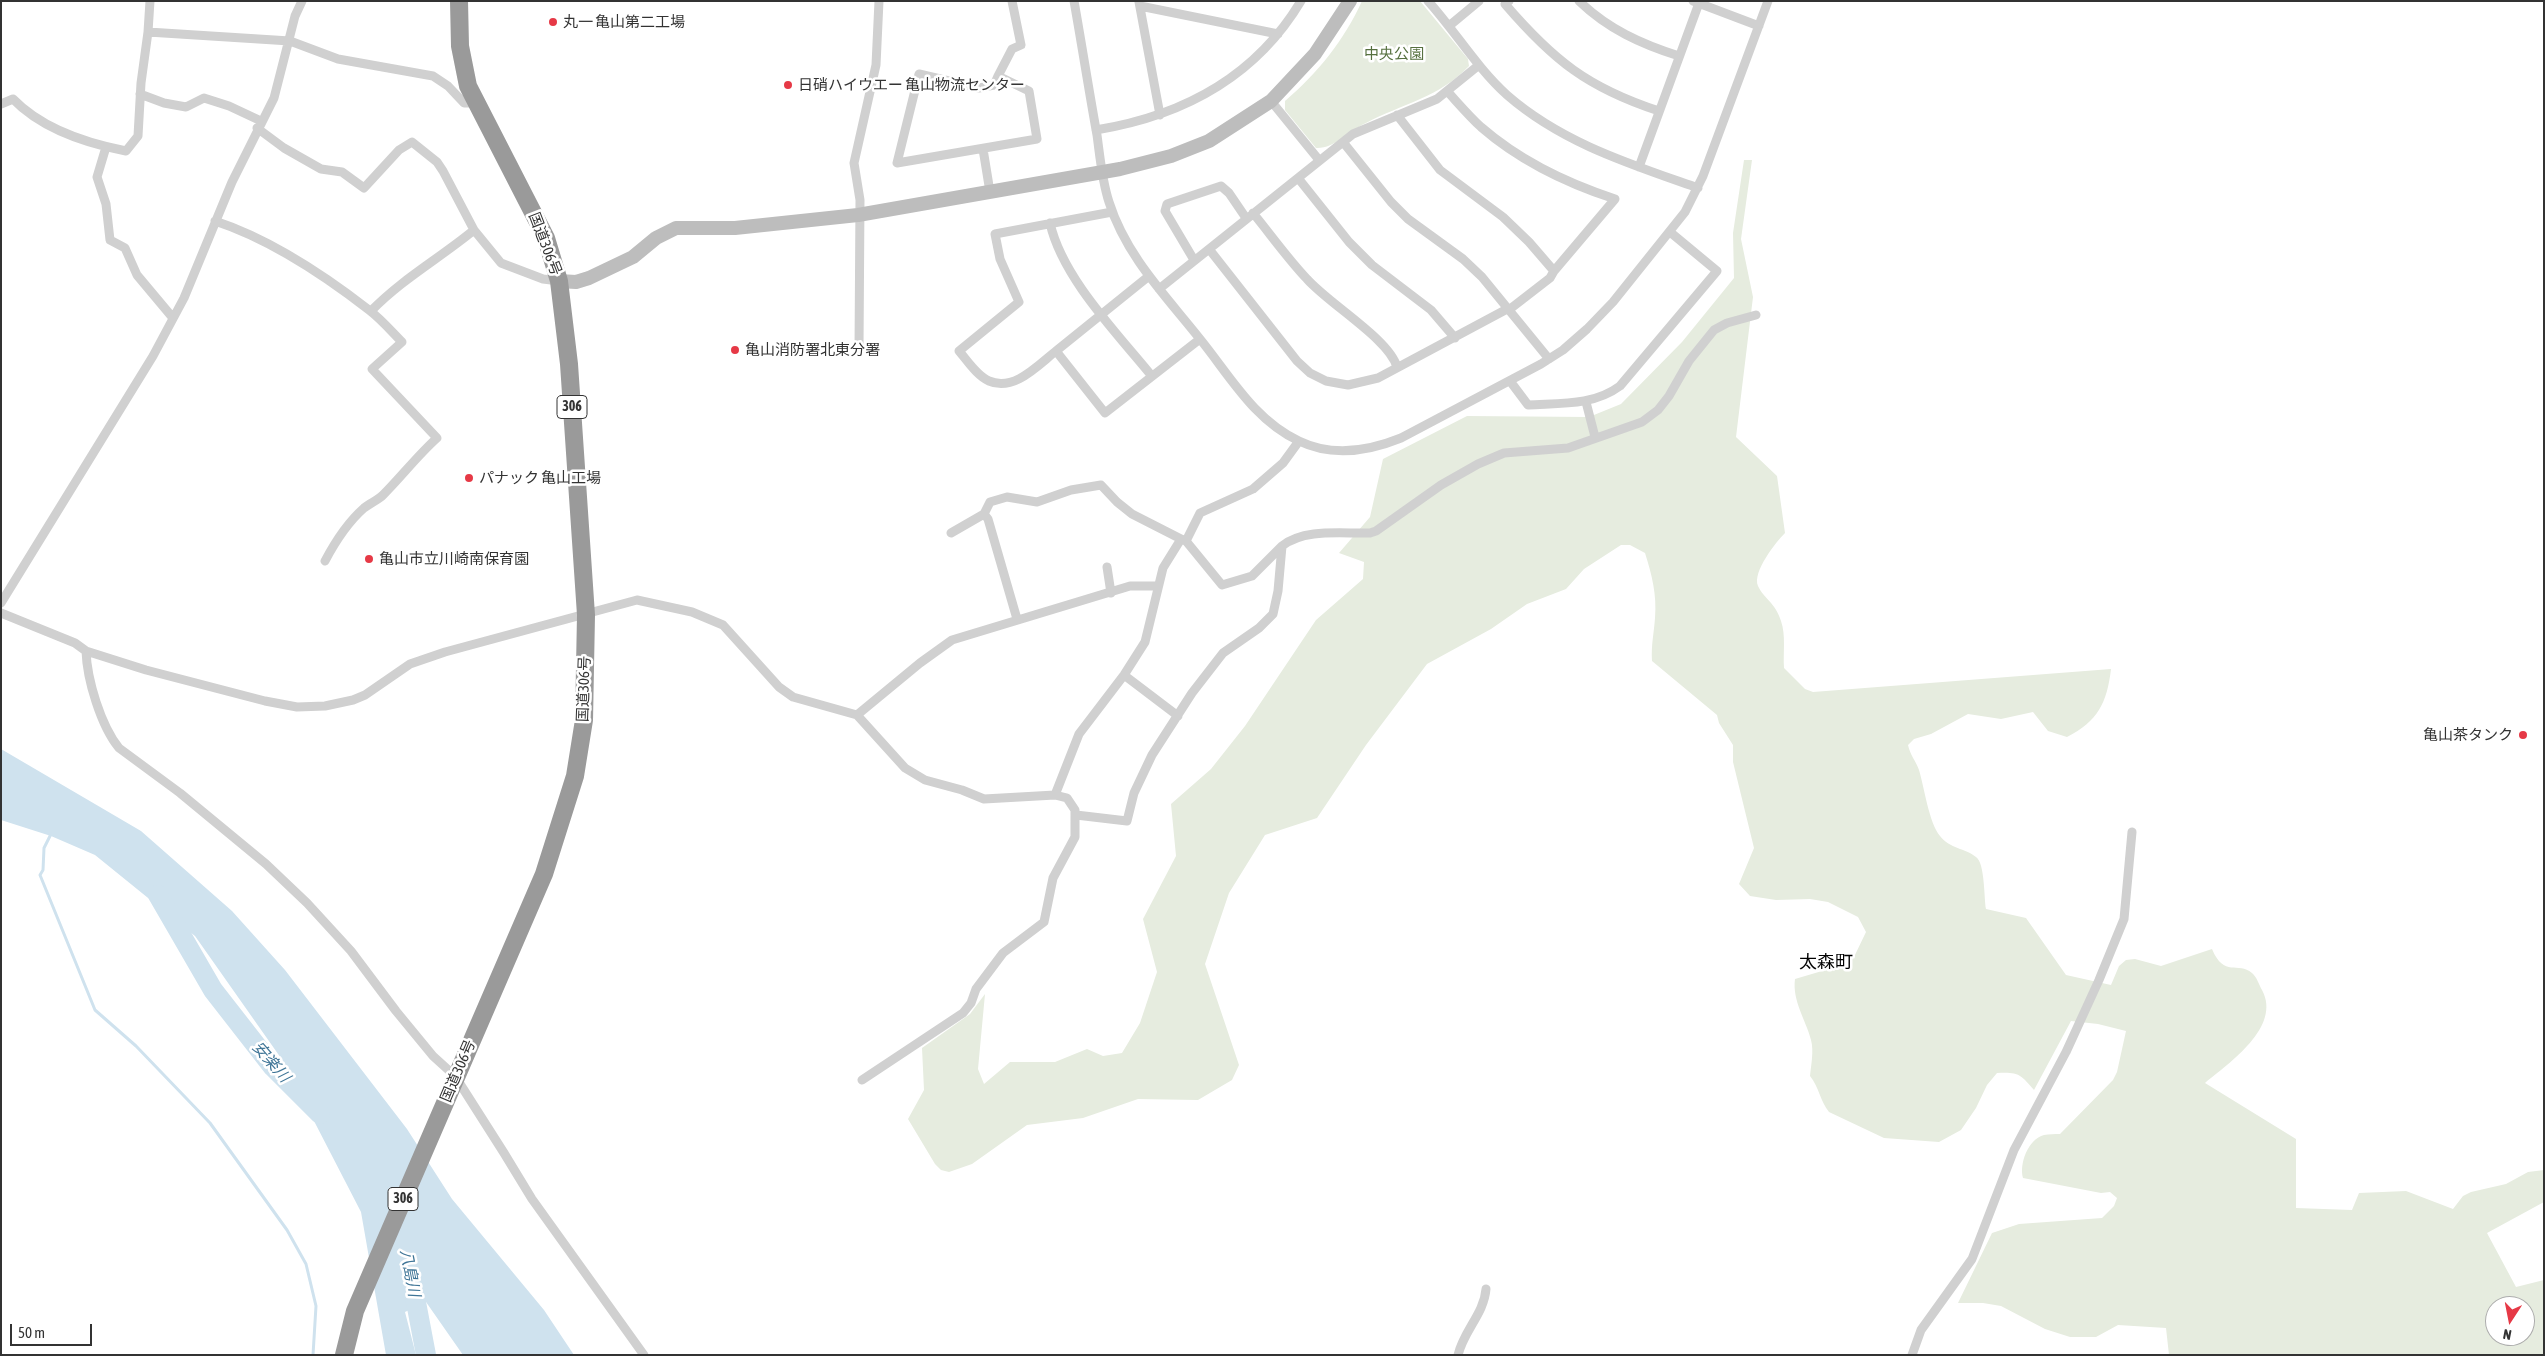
<!DOCTYPE html>
<html>
<head>
<meta charset="utf-8">
<style>
	body { margin:0 }
	#map { position:relative; width:2545px; height:1356px; overflow:hidden; background:#fff; font-family:"Asap Condensed",sans-serif }
	canvas { display:block }
	.frame { position:absolute; inset:0; border:2px solid #333; pointer-events:none }
	.north { position:absolute; left:2485px; top:1296px; width:50px; height:50px; box-sizing:border-box; background:#fff; border:1px solid #adadad; border-radius:50%; rotate:191deg; font-size:14px; font-weight:700; line-height:20px; text-align:center; color:#333 }
	.north::after { content:''; display:block; margin:auto; width:18px; height:22px; background:#e63946; clip-path:polygon(50% 0,100% 100%,50% 72%,0 100%) }
	.scale { position:absolute; left:10px; top:1324px; width:82px; height:22px; box-sizing:border-box; border:2px solid #333; border-top:0; padding-left:6px; font-size:15px; line-height:18px; white-space:nowrap; color:#333; -webkit-text-stroke:4px #fff; paint-order:stroke }
</style>
</head>
<body>
<div id="map">
<canvas width="2545" height="1356"></canvas>
<div class="frame"></div>
<div class="north">N</div>
<div class="scale">50 m</div>
</div>
<script>
const ctx = document.querySelector('canvas').getContext('2d');
ctx.lineJoin = 'round';
function paint(path, color) {
  ctx.fillStyle = color;
  ctx.fill(path, 'evenodd');
}
function strokePath(path, color, width, dash) {
  ctx.strokeStyle = color;
  ctx.lineWidth = width;
  ctx.lineCap = dash ? 'butt' : 'round';
  ctx.setLineDash(dash || []);
  ctx.stroke(path);
}
function drawText(font, color, halo, rows, align = 'center') {
  ctx.font = font + ' "Asap Condensed","Noto Sans JP",sans-serif';
  ctx.lineWidth = 5;
  ctx.setLineDash([]);
  ctx.textBaseline = 'middle';
  ctx.strokeStyle = halo;
  ctx.fillStyle = color;
  for (const [text, x, y, turn = 0] of rows) {
    ctx.save();
    ctx.translate(x, y);
    ctx.rotate((+turn || 0) * Math.PI / 180);
    ctx.textAlign = isNaN(turn) ? turn : align;
    if (halo) ctx.strokeText(text, 0, 0);
    ctx.fillText(text, 0, 0);
    ctx.restore();
  }
}
paint(new Path2D(`
	M1362 1H1420L1468 59 1469 66C1440 97 1402 104 1366 123 1349 131 1334 149 1316 148L1285 110V101C1317 74 1345 39 1362 1Z
	M1744 160H1752L1741 239 1753 297 1736 437 1777 476 1785 533C1776 542 1752 572 1758 586 1764 599 1775 602 1781 621 1786 635 1783 653 1784 668L1805 689 1813 692 2111 669C2107 703 2098 721 2067 737L2048 731 2033 712 2001 719 1968 714 1931 734 1914 739 1908 745C1910 755 1916 761 1919 770 1924 786 1929 823 1940 836 1950 849 1965 848 1976 857 1985 863 1984 898 1986 909L2026 918 2066 975 2111 985 2119 966 2126 960 2135 959 2161 966 2212 949C2224 978 2238 961 2252 973 2257 977 2259 985 2262 990 2282 1027 2229 1063 2205 1083L2296 1139V1208L2352 1210 2359 1193 2406 1191 2453 1209 2463 1196 2471 1192 2506 1184 2528 1172 2544 1170V1202L2487 1233 2516 1287 2544 1280V1355H2169L2166 1328 2118 1325 2096 1337H2070L2045 1329 2001 1306 1983 1303H1958L1992 1233 2019 1224 2102 1218 2114 1206 2117 1198 2110 1192 2101 1193 2023 1178C2019 1164 2028 1139 2044 1135 2049 1134 2055 1134 2060 1134L2113 1080 2117 1072 2126 1031 2098 1024 2071 1021 2034 1090C2020 1074 2019 1072 1997 1073L1987 1085 1976 1108 1961 1130 1939 1142 1884 1138 1829 1112C1820 1101 1819 1087 1810 1076 1811 1065 1814 1051 1811 1040 1806 1020 1792 1001 1795 979L1849 963 1854 957 1866 932 1858 917 1828 902 1810 899 1776 900 1750 896 1739 884 1754 848 1733 762V745L1719 723 1717 715 1652 661C1651 645 1654 633 1655 618 1657 595 1652 575 1645 553L1630 545H1621L1584 569 1566 589 1527 604 1491 629 1427 664 1366 745 1317 818 1265 835 1229 893 1205 964 1239 1065 1232 1080 1198 1100 1138 1099 1083 1118 1027 1125 972 1164 949 1172 941 1170 935 1164 908 1119 924 1090 922 1048 970 1014 985 994 978 1069 984 1084 1010 1062H1055L1087 1049 1103 1056 1122 1053 1140 1023 1157 972 1143 919 1176 856 1171 804 1211 769 1245 726 1316 620 1363 579 1364 562 1339 553 1370 517 1383 459 1467 416 1589 417 1621 404 1682 342 1734 278 1733 233ZM2495 1306H2525V1336H2495Z`), '#e6ecdf');
paint(new Path2D(`
	M1 749 141 831 232 911 285 970 407 1129 452 1199 544 1310 574 1355H463L426 1302 405 1312 416 1355H386L361 1212 283 1061 195 936 95 855 51 836 1 820Z`), '#cfe2ee');
strokePath(new Path2D(`
	M51 834 44 848 43 870 40 875 95 1010 136 1046 210 1123 287 1230 306 1264 316 1306 313 1355`), '#cfe2ee', 3);
strokePath(new Path2D(`
	M158 895 213 990 273 1067 320 1114
	M412 1281 426 1355`), '#cfe2ee', 20);
strokePath(new Path2D(`
	M150 1 148 32 290 41 338 59 433 76 448 86 464 103H475
	M1074 1C1082 46 1089 91 1097 135 1100 157 1102 181 1109 202 1126 256 1166 296 1200 339 1230 376 1254 420 1299 441 1332 457 1369 451 1401 438L1541 364 1563 350 1587 329 1613 302 1685 212 1703 176 1768 1
	M1428 1C1455 31 1477 68 1507 95 1562 143 1630 164 1698 188
	M1509 1 1505 4C1553 60 1588 88 1659 111
	M1579 1C1608 29 1641 44 1679 56
	M1693 1 1759 26
	M1139 2 1160 115
	M1140 6 1278 34
	M1449 26 1479 1
	M998 76 994 85 979 88 919 74 897 163 1037 139 1029 91 998 76 1012 49 1021 45 1012 1
	M140 94 164 103 186 107 204 98 229 106 261 121
	M1271 101 1319 160
	M1 104 13 99C42 129 85 143 126 151L138 136 141 83 148 32
	M1397 115 1440 170 1503 217 1529 242 1554 271 1615 199C1566 183 1520 161 1481 127 1469 116 1458 103 1447 91
	M257 128 284 148 321 169 342 172 364 188 399 150 412 142 437 162 443 171 474 230
	M1096 130C1182 116 1255 78 1301 1
	M1343 142 1391 202 1408 219 1463 259 1482 277 1549 359
	M106 147 97 177 106 204 110 240 125 248 137 275 173 318
	M983 149 990 192
	M1639 167 1699 3
	M1298 178 1349 242 1372 265 1431 310 1455 338
	M1112 212 995 234 1000 259 1019 302 959 351C967 360 977 376 989 381 1014 392 1038 365 1056 351L1105 413 1200 339
	M1253 213C1271 235 1288 259 1307 279 1329 304 1389 339 1397 367
	M215 221C270 239 324 275 369 310 381 319 392 332 402 342L372 369 437 438C417 456 402 476 383 495 378 500 370 503 364 508 347 523 335 542 325 561
	M1050 223C1062 277 1116 332 1151 375
	M1209 249 1297 361 1310 373 1326 381 1348 385 1378 378 1509 308
	M1194 260 1165 211 1167 204 1221 186 1229 193 1246 218
	M1159 289 1353 134 1437 99 1479 65
	M1510 309 1550 278 1554 271
	M371 311C402 279 440 258 474 230L501 263 543 279 559 281
	M859 349 860 200 854 163 876 65 879 1
	M1056 351 1149 276
	M1510 381 1528 405C1560 403 1593 406 1620 386L1717 271 1670 232
	M1586 402 1595 437
	M984 514 990 502 1007 497 1037 502 1071 490 1101 485 1117 502 1132 514 1181 539
	M951 533 984 514 988 519 1017 619
	M1186 541 1200 513 1253 489 1283 463 1299 441
	M1282 546C1305 528 1342 534 1370 533L1376 531 1441 485 1478 464 1504 453 1568 448 1642 422 1658 410 1669 396 1689 361 1714 330 1727 323 1756 315
	M1107 567 1111 593
	M1 603 153 356 184 298 232 182 274 98 295 16 302 1
	M1 613 75 643 86 651C87 680 101 726 119 748L180 793 266 864 307 903 351 951 396 1011 433 1056 455 1076 504 1153 532 1199 644 1355
	M86 651 146 670 265 701 297 707 325 706 353 700 365 695 410 664 445 652 637 600 692 612 723 625 779 687 793 697 857 715 905 768 925 780 962 790 984 799 1055 795 1067 798 1075 810V837L1053 878 1044 922 1003 953 976 989 971 1003 963 1013 862 1080
	M1124 675 1178 716
	M857 715 920 663 952 640 1130 586H1158
	M1055 795 1079 734 1124 675 1145 642 1163 568 1181 539 1186 541 1222 585 1252 576 1282 546 1278 591 1273 614 1259 628 1223 653 1192 693 1152 755 1134 793 1127 821 1076 815
	M1458 1355C1464 1330 1484 1314 1486 1289
	M1912 1355 1921 1330 1972 1259 2014 1150 2066 1052 2099 980 2124 919 2132 832`), '#d0d0d0', 9);
strokePath(new Path2D(`
	M559 281 576 282 589 278 633 257 656 238 676 228H735L858 215 1120 169 1171 156 1209 141 1271 101 1315 54 1350 1`), '#bdbdbd', 14);
strokePath(new Path2D(`
	M344 1355 355 1311 544 874 575 776 584 720 586 615 569 364 559 281 546 238 468 86 460 46 459 1`), '#9a9a9a', 18);
for (const [x, y, r, color] of [
	[553,22,5,"#e63946"],
	[788,85,5,"#e63946"],
	[735,350,5,"#e63946"],
	[469,478,5,"#e63946"],
	[369,559,5,"#e63946"],
	[2523,735,5,"#e63946"]
]) {
  const dot = new Path2D();
  dot.arc(x, y, r, 0, 2 * Math.PI);
  ctx.fillStyle = color;
  ctx.fill(dot);
  strokePath(dot, '#fff', 2);
}
for (const [x, y, w] of [
	[572,407,30],
	[403,1199,30]
]) {
  const box = new Path2D();
  box.roundRect(x - w / 2, y - 11.5, w, 23, 4);
  ctx.fillStyle = '#fff';
  ctx.fill(box);
  strokePath(box, '#333', 1);
}
drawText('bold 14px', '#333', null, [
	["306",572,407],
	["306",403,1199]
]);
drawText('15px', '#333', '#fff', [
	["丸一 亀山第二工場",563,22],
	["日硝ハイウエー 亀山物流センター",798,85],
	["亀山消防署北東分署",745,350],
	["パナック 亀山工場",479,478],
	["亀山市立川崎南保育園",379,559],
	["亀山茶タンク",2513,735,"right"]
], 'left');
drawText('15px', '#56703f', '#fff', [
	["中央公園",1394,54]
]);
drawText('15px', '#333', '#fff', [
	["国道306号",545,244,69],
	["国道306号",584,689,-88],
	["国道306号",458,1071,-67]
]);
drawText('italic 16px', '#3f7597', '#fff', [
	["安楽川",271,1062,49],
	["八島川",410,1273,79]
]);
drawText('18px', '#000', '#fff', [
	["太森町",1826,962]
]);
</script>
</body>
</html>
